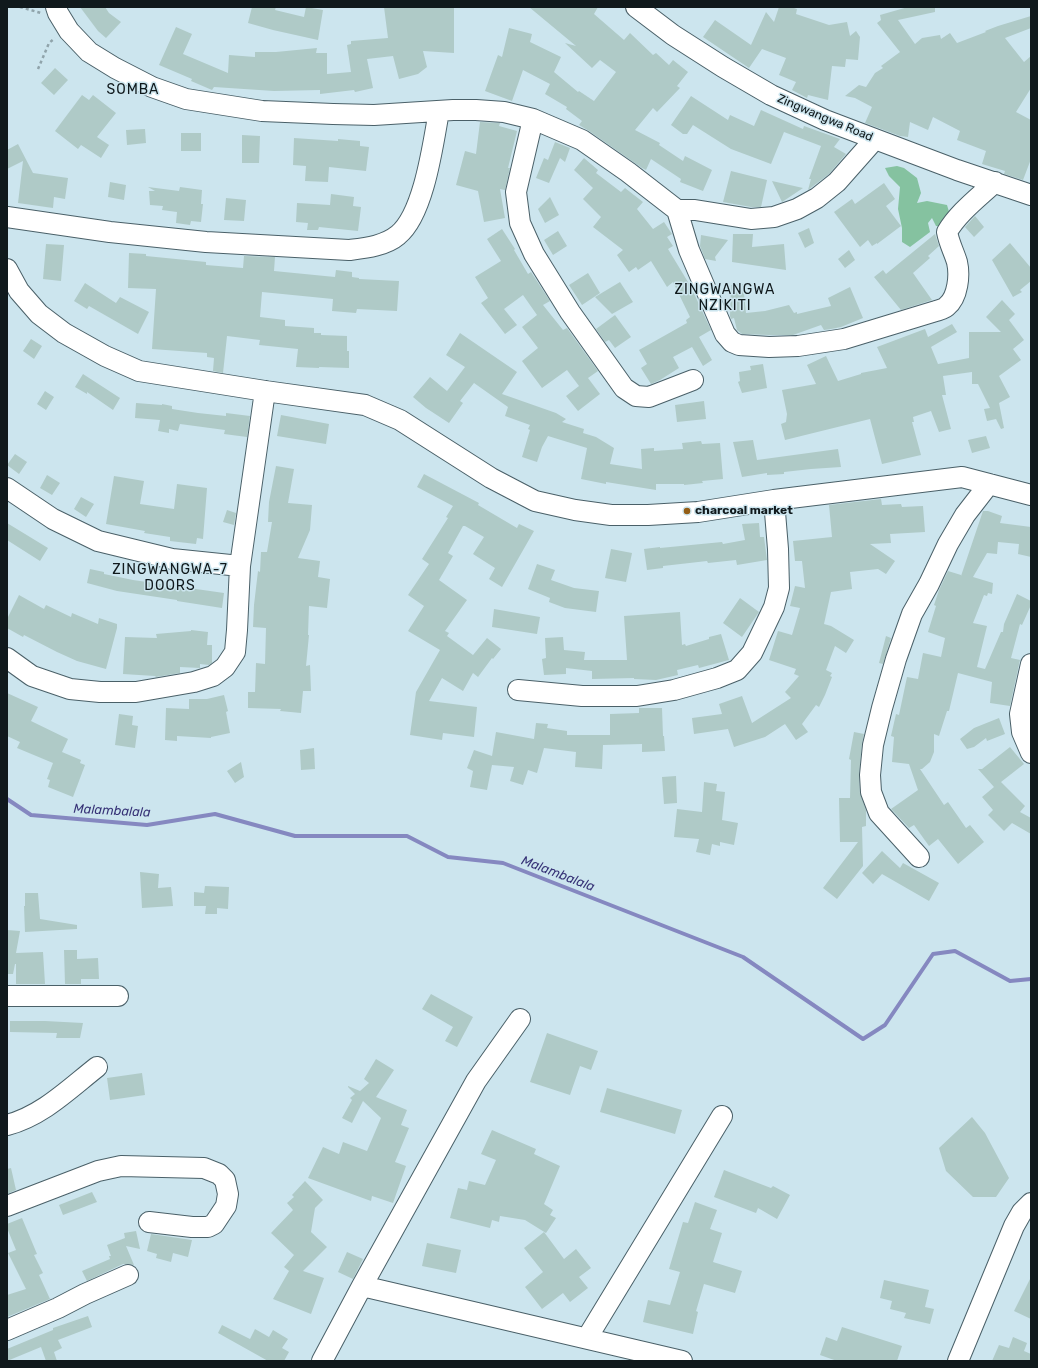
<!DOCTYPE html>
<html>
<head>
<meta charset="utf-8">
<style>
	body { margin:0 }
	#map { position:relative; width:1038px; height:1368px; overflow:hidden; background:#cce5ee; font-family:Rubik,sans-serif }
	canvas { display:block }
	.frame { position:absolute; inset:0; border:8px solid #10191c; pointer-events:none }
</style>
</head>
<body>
<div id="map">
<canvas width="1038" height="1368"></canvas>
<div class="frame"></div>
</div>
<script>
const ctx = document.querySelector('canvas').getContext('2d');
ctx.lineJoin = 'round';
function paint(path, color) {
  ctx.fillStyle = color;
  ctx.fill(path, 'evenodd');
}
function strokePath(path, color, width, dash) {
  ctx.strokeStyle = color;
  ctx.lineWidth = width;
  ctx.lineCap = dash ? 'butt' : 'round';
  ctx.setLineDash(dash || []);
  ctx.stroke(path);
}
function drawText(font, color, halo, rows, align = 'center') {
  ctx.font = font + ' Rubik,sans-serif';
  ctx.lineWidth = 3;
  ctx.setLineDash([]);
  ctx.textBaseline = 'middle';
  ctx.strokeStyle = halo;
  ctx.fillStyle = color;
  for (const [text, x, y, turn = 0] of rows) {
    ctx.save();
    ctx.translate(x, y);
    ctx.rotate((+turn || 0) * Math.PI / 180);
    ctx.textAlign = isNaN(turn) ? turn : align;
    if (halo) ctx.strokeText(text, 0, 0);
    ctx.fillText(text, 0, 0);
    ctx.restore();
  }
}
paint(new Path2D(`
	M897 166 904 168 917 178 921 193 917 203 927 201 947 205 950 215 946 226H936L932 218 928 223 930 232 910 247 902 242V228L898 209 900 187 889 176 885 168Z`), '#85c2a0');
strokePath(new Path2D(`
	M7 799 31 815 147 825 215 814 295 836H407L448 857 503 863 743 957 863 1039 885 1025 933 954 955 951 1010 981 1031 979`), '#8588c0', 4);
paint(new Path2D(`
	M80 7H105L109 13 121 22 106 38 98 31Z
	M252 7H276L275 10 304 17 306 7 323 10 318 40 273 30 248 23Z
	M384 7H454V53L423 51 427 67 418 74 399 79 393 56 367 59 373 88 355 92 354 90 320 94V90L274 91 214 87 212 90 191 81 192 79 159 65 176 27 192 34 183 54 228 73 229 55 255 57V52H276L317 48 316 53H327V74L351 72 347 45 351 44V41L388 38Z
	M529 7H598L594 14 624 40 630 33 653 55 656 53 669 65 673 60 688 72 677 86 680 88 657 112 653 108 635 130 660 143 659 145 683 161 685 156 712 170 703 191 680 182 681 179 651 159 646 170 642 168 589 131 579 125 582 121 566 109 567 107 545 94 550 84 523 70 512 101 485 91 498 55 502 57 509 28 532 34 530 42 561 57 554 72 578 92 579 91 594 101 616 72 600 60 592 68 565 43 576 46Z
	M779 7H791L797 9 796 14 829 25 847 22 850 36 856 31 860 37 858 60 846 59 845 67 832 66 828 100 808 95 807 98 792 90 796 82 779 75 786 58 762 49 749 68 703 37 715 20 751 45 766 12 774 22Z
	M908 7H935V12L898 20 915 44 922 38 940 35 941 39 950 33 957 43 986 32 985 31 998 26 1031 16V28L1005 38 1024 62 1031 56V88L1016 112 1031 120V159L1023 180 1004 174 1005 171 982 164 986 151 957 140 960 131 933 117 928 130 910 122 908 137 900 136 865 123 872 107 855 98 845 96 859 85 866 87 875 73 883 68 881 66 900 52 877 23 881 20 880 15Z
	M55 68 68 80 54 95 41 83Z
	M82 95 89 100 93 95 116 113 97 137 109 145 101 158 81 145 78 149 55 131Z
	M691 96 728 120 730 115 754 126 761 110 803 129 804 126 840 139 834 147 846 154 829 174 808 190 811 179H809L821 146 784 132 771 164 731 149 693 125 687 134H683L671 125Z
	M480 122 500 123 499 126 517 131 508 168H510L505 190 500 189 505 218 484 222 478 191 456 185 465 151 476 154Z
	M145 129 146 143 127 145 126 130Z
	M181 133H201V151H181Z
	M242 135 260 136 259 163H242Z
	M294 138 338 141V139L360 141V146L369 147 366 171 329 167 328 182 305 181 306 166 293 165Z
	M555 142 570 148 565 162 560 158 549 183 536 178 544 158 548 160Z
	M18 144 33 173 68 178 65 199 54 197 53 208 18 203 23 161 7 169V150Z
	M584 158 598 170 596 173 621 192 625 188 643 202 637 209 653 229 664 222 672 234 667 237 673 246 668 249 691 287 711 330 699 337 712 360 703 366 692 347 673 357 679 368 660 380 651 384 641 368 647 364 639 350 687 323 686 320 690 317 673 282 667 287 651 261 638 270 636 267 629 272 617 255 623 250 593 227 601 217 583 199 593 188 574 170Z
	M731 171 767 180 761 207H751L723 202Z
	M772 181 803 188 782 202Z
	M110 182 126 185 124 200 108 197Z
	M884 183 895 199 886 206 901 226 877 244V243L872 246 868 240 860 247 834 212 852 199 855 204Z
	M148 187 179 191 180 187 202 190 201 204H203L201 222 191 221 190 225 176 223 177 212 162 210 163 206 150 205 149 191H155Z
	M331 194 354 197 353 206 361 207 358 231 319 227 318 230H307L308 223 296 222 297 203 330 205Z
	M550 197 559 215 545 223 538 209Z
	M226 198 246 200 244 221 224 220Z
	M975 216 984 227 974 237 965 227Z
	M809 228 814 243 805 248 798 233Z
	M502 229 515 249 514 250 528 274 531 272 550 301 543 305 563 330 567 328 598 371 588 378 600 394 578 411 566 396 579 386 567 370 542 388 522 361 538 348 522 327 537 315 523 295 504 309 517 325 505 334 481 303 488 298 475 277 501 261 487 239Z
	M558 231 567 246 553 255 544 240Z
	M733 234H753L752 247 784 244 786 270 732 262Z
	M935 234 939 246 928 256 930 258 913 273 932 300 901 310 874 277 883 270 886 274Z
	M701 235 728 240 715 257 716 261 705 259 700 246Z
	M1010 243 1031 268V281L1020 290 1022 292 1013 297 992 260Z
	M46 244 64 245 61 281 43 279Z
	M849 250 855 260 845 268 838 259Z
	M129 253 146 254V256L206 262V265L243 268 244 256 275 257 274 271 335 277 336 270 352 272V277L359 278V279L399 281 397 311 357 309 356 313 332 311 333 299 262 292 260 317 285 320V326L314 328V333H321V335L347 336V351H349V368L319 367V368L296 367 298 349 259 345 260 340 227 336 223 373 213 371 214 358 207 357V353L152 349 156 289 128 288Z
	M588 273 600 293 582 305 569 285Z
	M620 282 633 302 612 314 595 297Z
	M85 283 116 303 120 297 149 312 138 334 89 306 87 309 74 301Z
	M743 284 746 313 765 311 789 305 794 313 797 312V314L831 306 828 298 850 287 863 318 841 327 831 329 824 330 821 325 793 335H769L742 334 737 330 734 318 731 319 730 316 731 285Z
	M1002 300 1015 314 1009 320 1024 340 1013 349 1021 360 999 376 1010 397 999 403 1004 428 1001 429 996 419 987 421 984 409 990 408 978 384H972V372L943 376 946 395H942L951 429 939 432 931 411 913 417 914 422H912L921 455 882 464 870 419 785 440 781 424 786 422 787 414 782 390 816 384 807 365 826 356 838 381 861 374V373L887 368 877 347 925 329 928 337 952 324 957 332 931 347 938 364 969 358V332H1001L986 317Z
	M615 315 631 337 615 348 609 340 605 342 596 329Z
	M460 333 517 372 502 394 556 413 566 419 562 422 584 429 583 433 596 437 614 448 610 464 642 469 641 449 654 448V451L683 449 682 443 701 441 702 444 720 443 723 479 702 481 703 483 684 485V484H656V490L606 482V484L581 479 587 448 548 436 542 447 537 462 522 457 530 430 528 429 530 425 505 416 508 407 474 383 460 401 463 403 449 423 426 408 413 397 430 377 447 391 465 367 446 355Z
	M31 339 42 346 34 359 23 351Z
	M763 364 767 388 742 393 738 382 740 381 739 372 751 370 750 366Z
	M83 374 120 398 113 410 87 392V394L75 387Z
	M45 391 54 397 46 410 37 404Z
	M704 401 706 419 677 422 675 405Z
	M136 403 162 405V404L172 406V409L198 413 226 416V413L250 416 247 437 224 434 225 430 180 424 178 431 169 429V433L158 431 160 420 135 418Z
	M281 415 329 424 326 444 277 436Z
	M986 436 990 448 972 453 968 440Z
	M753 440 757 460 838 449 841 467 811 469 784 472V474L767 475V473L742 477 733 442Z
	M15 454 27 462 19 474 7 465Z
	M276 466 294 469 288 503 312 505 310 530 298 558 320 561 318 577 330 579 327 608 309 606 308 635H309L306 666 310 665 311 691H303L301 713 280 711 281 709 248 708V692H255L256 663 265 664 266 628 253 627 254 605 258 571 260 572 261 552H267L272 522H268L269 502Z
	M424 474 479 503 478 505 517 528 519 524 534 531 502 587 489 579 495 568 473 554 484 537 465 526H463L448 553 453 556 439 580 467 600 445 631 449 633 447 636 473 655 487 638 501 649 493 659 492 658 478 677 473 673 463 691 442 678 429 701 477 707 474 737 443 733 442 740 410 735 416 692 440 650 408 631 424 606 408 595 429 564 422 559 448 518 446 517 453 506 417 487Z
	M47 475 60 483 52 495 40 488Z
	M114 476 144 481 140 504 174 509 177 484 207 488 203 539 197 538 196 544 170 541V537L144 533 145 531 106 524Z
	M81 497 94 504 86 517 74 509Z
	M881 499 882 505 901 504 902 507 923 506 925 532 890 534 891 543 870 544 895 561 886 574 878 569 850 572 852 589 831 592 824 624 831 626 854 640 846 653 835 646 826 670 832 673 830 676 832 677 825 695 819 707 816 705 802 724 808 732 796 740 785 724 765 737 734 747 728 729 694 734 692 718 722 714 719 704 742 696 752 723 791 698 785 692 799 676 794 674 796 669 769 660 778 631 792 635 800 608 790 606 795 586 805 588 802 561H795L793 541 832 537 829 505Z
	M227 510 236 513 234 525 223 522Z
	M983 511H988L1002 516 1000 523 1031 527V557L1018 554 1019 544 998 542 997 554 987 553 973 577 993 583 992 594 988 593 987 596 984 595 973 623 987 626 977 667 985 669 1001 632H1003L1004 624 1017 594 1031 601V605L1022 625 1020 624 1011 658 1020 660 1010 706 990 703 992 682 958 673 949 711H947L939 736 934 734V752L930 762 922 769H920L944 805 948 802 966 828 970 825 984 842 958 864 938 839 929 846 914 825 909 828 891 809 918 790 909 764 892 762 894 737 891 736 896 714 899 715 907 677 918 679 923 653 941 657 945 638 928 632 936 606 934 605 939 590 948 571 961 575V576Z
	M7 523 48 548 40 561 7 540Z
	M759 523 760 537H764L767 560 737 565 736 560 708 563 707 561 663 566V568L647 570 644 549 660 547V548L722 542 723 544 745 540 742 524Z
	M611 549 632 553 626 582 605 578Z
	M537 564 555 570 551 580 574 588 599 591 596 612 565 608 549 602 550 598 528 589Z
	M90 569 104 572V574L133 580 224 593 222 608 177 601V600L117 591 87 583Z
	M19 595 44 609 46 605 71 617 72 613 98 624 99 618 117 624V628L106 669 77 661 57 652 24 635 23 637 7 628V619Z
	M740 598 759 612 742 637 723 623Z
	M494 609 540 617 537 634 492 627Z
	M680 612 682 645 685 644 686 646 709 639V637L721 634 729 660 699 668 698 665 677 670 678 675 656 680 634 679V678L592 679V671L566 668V674L544 675 542 659 546 658 545 638 563 637 564 650 585 652 584 660H627L624 616Z
	M191 630 208 632 207 645H212V663L209 665 200 664V668L180 667V673L156 677 155 676 123 674 125 637 157 638 156 634 191 631Z
	M886 636 891 638 883 664 879 663Z
	M7 693 38 707 31 721 68 739 62 752 81 760 80 763 85 765 73 797 48 787 50 780 47 779 53 763 17 748 20 742 7 736Z
	M224 695 228 711 226 712 230 733 211 737V738L177 736V741L165 740 166 708 189 709V699H207Z
	M639 708H662L663 736H664L665 751 642 752V744L603 745 602 769 575 767 576 752 544 748 537 773 528 770 523 785 510 781 514 767 492 765 487 790 470 787 473 771 467 768 474 750 492 756 496 732 534 739 536 723 548 724 547 728 567 731V735H610V714L639 713Z
	M119 714 133 716 132 725 138 726 135 748 115 745Z
	M999 718 1005 734 987 741 986 738 974 747 967 749 960 739 974 728Z
	M854 732 864 734 862 744 859 776 860 793 866 810V826L862 827 863 866 837 899 823 888 858 842H840L839 798H850L851 760 849 759Z
	M1010 747 1024 764 1001 782 1025 806 1020 812 1031 818V834L1012 823 1004 831 988 815 993 810 982 797 994 787 978 769H982Z
	M314 748 315 769 301 770 300 750Z
	M241 762 244 777 235 783 227 771Z
	M676 776 677 803 664 804 662 777Z
	M704 782 717 784 716 791 725 792 722 820 738 823 734 845 720 842V846L712 844 710 855 696 852 699 839 674 837 677 809 702 812Z
	M882 851 900 868 903 863 939 883 929 901 882 874 873 884 862 873Z
	M140 872 159 874 158 888 171 887 173 906 142 908Z
	M205 886 229 887 228 909 217 908V914H205L206 906H194V892L204 893Z
	M25 893H38L40 919 77 925V929L25 932 24 906H25Z
	M7 930 20 931 16 953 43 952 45 984H16V964H15L13 974H7Z
	M64 950H77V959L98 958 99 979H81V984H65Z
	M431 994 473 1017 457 1047 445 1041 453 1027 422 1009Z
	M10 1021H45L83 1023 80 1038H56L57 1033 10 1032Z
	M547 1033 598 1051 591 1070 580 1066 570 1095 530 1082Z
	M376 1059 394 1070 376 1097 407 1110 401 1125 409 1128 395 1162 406 1166 393 1203 372 1196 371 1201 308 1178 323 1147 339 1154 343 1142 367 1151 381 1118 363 1101 352 1123 342 1118 352 1100 350 1098 355 1094 348 1087V1086L360 1091 369 1083 364 1079Z
	M142 1073 145 1095 110 1100 107 1078Z
	M607 1088 682 1110 675 1134 600 1112Z
	M972 1117 985 1133 1009 1178 996 1197H973L946 1171 939 1148Z
	M492 1130 536 1149 534 1154 560 1166 544 1204 553 1210 550 1215 556 1218 546 1233 525 1220 500 1216 499 1222 492 1220 490 1228 450 1218 458 1188 467 1190 469 1181 485 1185 496 1160 481 1154Z
	M11 1168 16 1190 7 1194V1169Z
	M724 1170 771 1188 773 1186 790 1195 777 1219 758 1208 756 1213 714 1197Z
	M305 1181 323 1200 315 1208 311 1232 327 1247 303 1271 324 1278 311 1314 273 1299 289 1271 284 1267 294 1255 271 1233 293 1210 287 1203 294 1197 292 1195Z
	M92 1192 97 1202 63 1215 59 1205Z
	M695 1202 717 1210 710 1229 722 1233 713 1262 742 1271 735 1293 704 1284 696 1311 698 1312 693 1334 643 1322 648 1300 670 1305 680 1272 669 1269 683 1222 688 1223Z
	M22 1218 37 1254 34 1255 43 1273 39 1275 50 1299 7 1317V1295L26 1289 8 1253 16 1250 7 1228V1224Z
	M136 1231 140 1249 126 1246 134 1265 129 1264H123L87 1281 82 1271 110 1259 109 1256H111L107 1245 125 1238 124 1233Z
	M544 1232 564 1259 576 1249 591 1268 579 1277 588 1288 570 1302 563 1293 542 1309 525 1287 543 1272 524 1248Z
	M151 1234 192 1240 188 1257 173 1253 171 1262 156 1258 157 1254 147 1251Z
	M427 1243 461 1250 456 1273 422 1266Z
	M347 1252 363 1259 353 1279 338 1272Z
	M1031 1277V1319L1014 1311Z
	M884 1280 929 1290 925 1307 934 1309 930 1324 904 1318 906 1313 890 1309 892 1301 880 1298Z
	M88 1316 92 1327 58 1340 62 1348 54 1352 57 1361H46L41 1347 7 1361V1349L53 1330V1328Z
	M222 1325 250 1339 255 1329 269 1337 273 1330 288 1339 282 1348 289 1352 284 1361H268L218 1333Z
	M842 1327 902 1346 897 1361H837L820 1355 826 1337 837 1341Z
	M1013 1337 1027 1343 1024 1351 1031 1354V1361H992L999 1345 1009 1348Z`), '#afcac7');
const minor = new Path2D(`
	M56 7 58 13 69 31 89 52 115 68 152 87 186 99 262 111 333 114 374 115 453 110H476L504 112 533 119 582 140 628 172 677 210H695L751 219 774 217 797 209 817 198 837 182 875 139
	M636 7 673 35 723 67 771 95 825 120 875 139 957 170 1031 195
	M533 119 516 192 520 223 534 254 570 312 624 388 636 396 649 397 693 380
	M677 210 689 250 725 334 732 342 739 345 769 347 798 346 844 339 936 311C939 310 945 309 947 306 958 297 960 275 957 262 954 252 949 243 947 232 958 213 978 198 995 182
	M7 217 110 232 206 242 349 250C365 248 385 246 398 235 424 214 433 144 439 111
	M7 269 19 291 39 314 64 333 105 356 139 371 265 391 365 405 400 420 491 478 535 501 575 510 611 515H648L698 512 774 500 962 477 1031 495
	M7 488 53 519 98 541 172 559 240 566
	M7 658 32 676 70 689 100 692H136L194 682 213 676 225 667 235 652 237 630 240 566 265 391
	M1031 664 1020 714 1022 732 1031 753
	M518 690 582 696H637L674 690 717 678 737 670 752 653 774 607 779 588 778 549 774 500
	M919 857 879 813 871 792 870 775 873 745 882 708 896 659 912 614 929 584 948 544 965 515 989 484
	M7 996H118
	M7 1125C42 1116 69 1089 97 1067
	M7 1206 98 1171 121 1166 204 1168 219 1174 225 1180 228 1194 226 1206 214 1224 208 1227H192L149 1222
	M362 1286 682 1361
	M7 1330 58 1308 85 1294 128 1275
	M587 1338 722 1116
	M322 1361 362 1286 476 1081 520 1019
	M958 1361 1014 1226 1022 1212 1031 1203`);
strokePath(minor, '#4a6068', 22);
strokePath(new Path2D(`
	M20 7 41 13
	M38 69 49 43 55 38`), '#90a4ab', 2.5, [3, 3]);
strokePath(minor, '#fff', 20);
for (const [x, y, r, color] of [
	[687,511,4,"#945e16"]
]) {
  const dot = new Path2D();
  dot.arc(x, y, r, 0, 2 * Math.PI);
  ctx.fillStyle = color;
  ctx.fill(dot);
  strokePath(dot, '#cce5ee', 1.5);
}
drawText('12px', '#10191c', '#cce5ee', [
	["Zingwangwa Road",825,118,23]
]);
drawText('bold 12px', '#10191c', '#cce5ee', [
	["charcoal market",695,511]
], 'left');
drawText('italic 13px', '#363276', '#cce5ee', [
	["Malambalala",112,811,3],
	["Malambalala",558,874,21]
]);
ctx.letterSpacing = '1px';
drawText('14px', '#10191c', '#cce5ee', [
	["SOMBA",133,90],
	["ZINGWANGWA",725,290],
	["NZIKITI",725,306],
	["ZINGWANGWA-7",170,570],
	["DOORS",170,586]
]);
ctx.letterSpacing = '0px';
</script>
</body>
</html>
